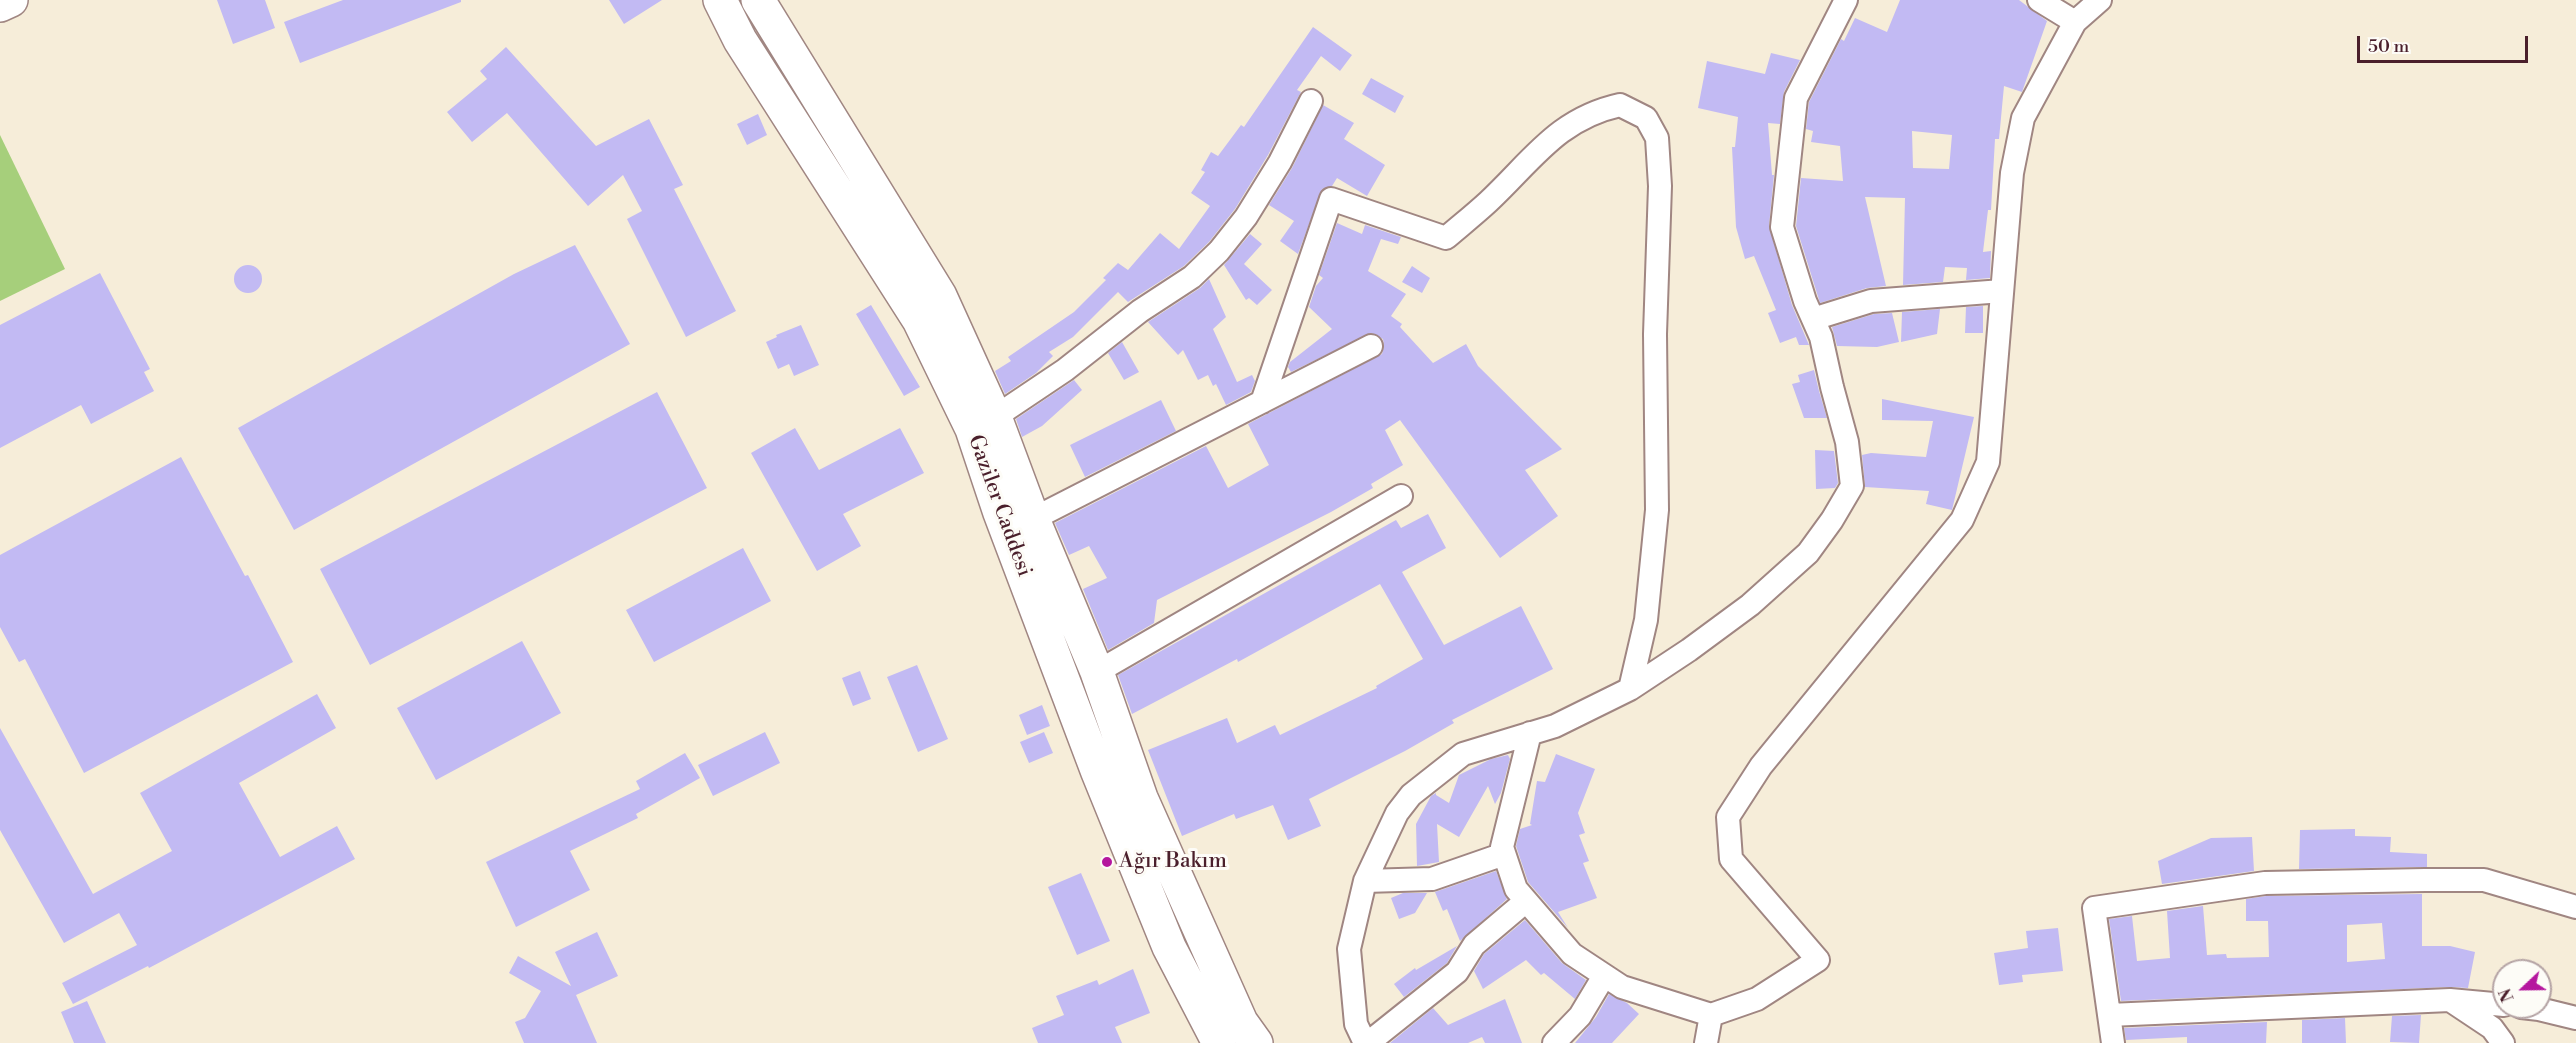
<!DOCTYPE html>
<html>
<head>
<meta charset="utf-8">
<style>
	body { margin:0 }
	#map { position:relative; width:2576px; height:1043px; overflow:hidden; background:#f6edd9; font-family:"Libre Bodoni",serif }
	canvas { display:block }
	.north { position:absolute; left:2492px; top:959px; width:60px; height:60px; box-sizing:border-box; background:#fdfcf7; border:2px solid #b5a4a5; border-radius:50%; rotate:248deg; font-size:16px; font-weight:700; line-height:24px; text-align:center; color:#4a1f2b }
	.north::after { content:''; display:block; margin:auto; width:21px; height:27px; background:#b5179e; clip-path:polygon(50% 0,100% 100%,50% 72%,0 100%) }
	.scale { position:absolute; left:2357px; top:36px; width:171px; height:27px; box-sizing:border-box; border:3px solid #4a1f2b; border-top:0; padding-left:8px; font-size:18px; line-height:21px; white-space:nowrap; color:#4a1f2b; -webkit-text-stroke:4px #fdfcf7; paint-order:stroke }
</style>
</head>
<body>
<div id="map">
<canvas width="2576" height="1043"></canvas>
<div class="north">N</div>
<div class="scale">50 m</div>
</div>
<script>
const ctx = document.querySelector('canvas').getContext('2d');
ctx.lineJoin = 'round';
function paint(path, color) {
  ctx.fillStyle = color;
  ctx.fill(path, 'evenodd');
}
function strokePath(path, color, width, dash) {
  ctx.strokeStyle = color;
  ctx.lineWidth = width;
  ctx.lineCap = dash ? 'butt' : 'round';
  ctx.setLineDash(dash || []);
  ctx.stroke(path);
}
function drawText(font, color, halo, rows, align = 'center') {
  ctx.font = font + ' "Libre Bodoni",serif';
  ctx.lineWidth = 6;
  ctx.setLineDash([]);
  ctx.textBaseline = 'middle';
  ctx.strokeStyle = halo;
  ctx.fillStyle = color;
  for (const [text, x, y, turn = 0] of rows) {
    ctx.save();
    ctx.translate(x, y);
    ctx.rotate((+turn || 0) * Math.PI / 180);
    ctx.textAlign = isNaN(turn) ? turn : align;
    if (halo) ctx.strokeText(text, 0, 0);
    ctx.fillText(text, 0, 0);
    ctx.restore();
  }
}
paint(new Path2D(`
	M0 135 65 269 0 301Z`), '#a6cf7b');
paint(new Path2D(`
	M217 0H265L275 28 233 44Z
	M343 0H461V2L300 63 284 22Z
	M609 0H662L624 24Z
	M1900 0H2019L2047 21 2022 92 2004 86 1999 139H1995L1991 210H1988L1983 252 1991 251 1990 278 1966 280 1967 268 1945 267 1943 282 1903 285 1905 198 1865 197 1886 286 1867 288 1820 303 1796 226 1801 178 1843 181 1840 146 1811 142 1813 131 1806 129 1809 102 1841 39 1844 41 1855 18 1887 32ZM1912 131 1952 135 1949 169 1913 168Z
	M1313 27 1352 55 1340 71 1321 56 1297 90 1301 92 1268 155 1235 209 1209 242 1184 266 1128 302 1118 292 1073 337 1049 352 1053 356 1036 373 1005 394 995 371 1011 361 1008 357 1074 312 1106 280 1103 278 1118 263 1128 270 1160 233 1179 249 1210 206 1191 193 1205 172 1201 170 1211 152 1218 156 1241 125 1244 127Z
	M506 47 596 146 649 119 683 185 674 189 736 311 686 337 627 219 642 211 623 175 588 206 507 113 472 142 447 112 487 79 480 71Z
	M1771 53 1800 60 1784 92 1780 124 1768 123 1772 175H1774L1769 226 1792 305 1809 345H1799L1796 337 1780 343 1768 313 1776 310 1754 256 1745 259 1736 227 1732 147H1735L1738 117 1698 108 1707 61 1765 74Z
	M1371 78 1404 96 1395 113 1362 94Z
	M1323 105 1354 123 1344 139 1385 165 1367 196 1337 178 1332 186 1322 189 1298 254 1280 241 1294 221 1269 205 1292 168Z
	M758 114 767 135 747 145 737 124Z
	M1337 223 1362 234 1365 225 1401 237 1398 244 1381 239 1368 271 1406 294 1391 316 1402 324 1400 327 1433 363 1466 344 1478 366 1562 449 1525 470 1558 516 1500 558 1400 420 1385 430 1403 465 1371 484 1373 488 1331 512 1157 600 1154 623 1108 650 1083 589 1107 578 1089 546 1069 555 1055 523 1206 446 1228 488 1269 465 1248 424 1382 354 1384 346 1383 339 1371 333 1291 372 1288 367 1290 362 1332 329 1309 307 1316 286 1323 278 1319 275Z
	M1250 234 1262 244 1244 264 1272 290 1257 305 1249 298 1246 300 1224 265Z
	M575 245 630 344 294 530 238 428 514 274Z
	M234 279a14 14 0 1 1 28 0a14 14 0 1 1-28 0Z
	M1412 266 1430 278 1422 293 1402 282Z
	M100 273 150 369 144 372 154 391 91 424 81 405 0 448V325Z
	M1209 279 1226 317 1213 329 1237 382 1252 375 1255 381 1251 392 1226 405 1216 384 1213 386 1208 375 1198 380 1183 350 1178 355 1148 322 1200 288Z
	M871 305 920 387 904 396 856 314Z
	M1983 306V333H1965L1966 307Z
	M1940 309 1937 334 1901 342 1902 312Z
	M1892 313 1899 342 1877 347 1837 346 1832 327 1874 314Z
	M801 325 819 365 794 376 789 364 778 369 766 342 777 337 776 335Z
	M1122 342 1139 372 1124 380 1108 353Z
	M1814 370 1819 391 1827 418H1804L1792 384 1800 382 1798 375Z
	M1074 380 1082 390 1042 426 1022 437 1016 419Z
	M657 392 707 488 370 665 320 569Z
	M1882 399 1974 417 1952 510 1926 504 1929 491 1865 487 1862 455 1871 453 1926 457 1933 421 1882 420Z
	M1161 400 1176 431 1085 477 1070 445Z
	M795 428 819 470 900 428 924 473 843 514 861 546 817 571 751 453Z
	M1815 450 1834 451 1838 483 1835 488 1816 489Z
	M181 457 245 576 248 575 293 662 84 773 25 659 19 662 0 627V555Z
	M1428 514 1446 548 1402 572 1444 645 1521 606 1553 669 1452 720 1454 723 1405 751 1309 799 1321 826 1288 840 1273 805 1236 819 1234 814 1182 836 1148 750 1227 718 1237 743 1275 725 1280 735 1377 688 1376 686 1423 659 1380 584 1238 662 1237 659 1132 714 1118 675 1396 520 1401 528Z
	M743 548 771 601 654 662 626 610Z
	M522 641 561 713 436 780 397 708Z
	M917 665 948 739 918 752 887 677Z
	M860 671 871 699 853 706 842 678Z
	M317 694 336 728 239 783 280 857 337 826 355 859 149 968 148 966 73 1004 62 983 137 945 119 913 64 943 0 830V728L93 894 172 851 140 793Z
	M1042 705 1050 726 1027 735 1019 715Z
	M765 732 780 763 713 796 698 765Z
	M1044 732 1053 753 1029 763 1020 742Z
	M685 753 700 778 636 814 638 818 570 851 590 890 516 927 486 862 640 789 636 781Z
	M1556 754 1595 769 1578 813 1585 833 1579 835 1589 861 1583 863 1597 898 1558 912 1568 928 1528 882 1516 846 1520 829 1532 825 1530 824 1537 781 1545 782Z
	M1508 755 1510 759 1501 793 1495 804 1488 786 1459 837 1437 824 1439 862 1417 866 1416 824 1431 796 1436 793V795L1449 803 1459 775 1491 759Z
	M2355 829V836L2391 837 2390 852 2427 854V867L2299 869 2300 830Z
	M2252 837 2254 871 2162 884 2158 861 2211 838Z
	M1496 871 1507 899 1460 941 1447 909 1443 911 1435 892Z
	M1081 873 1110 941 1077 955 1048 887Z
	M1403 893H1427L1415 913 1399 919 1391 898Z
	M2422 894V946H2450L2475 952 2468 988 2450 987 2121 1001 2109 919 2132 916 2137 961 2170 958 2167 911 2203 906 2207 955 2226 954 2227 958 2269 957 2268 921H2246V899L2266 896ZM2382 923 2385 959 2347 962V925Z
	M1525 920 1562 963 1586 980 1575 999 1544 973 1541 975 1526 960 1483 989 1474 971 1484 954Z
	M2058 928 2063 971 2022 975 2023 982 1999 985 1994 953 2028 948 2026 931Z
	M597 932 618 976 576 995 597 1043H524L515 1022 525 1018 541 991 509 973 518 956 571 986 555 952Z
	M1457 946 1447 963 1404 997 1394 984 1415 968 1416 970Z
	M1133 969 1150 1013 1115 1027 1122 1043H1038L1032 1028 1064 1015 1056 996 1097 980 1099 985Z
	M1609 994 1627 1003 1639 1014 1612 1043H1575L1596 1017Z
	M1505 999 1522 1043H1485L1482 1037 1468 1043H1390L1433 1008 1448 1025Z
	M87 1001 106 1043H74L61 1012Z
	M2421 1015 2419 1043 2390 1042 2392 1016Z
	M2345 1018 2346 1043H2302V1020Z
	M2267 1022 2266 1043H2187V1037L2126 1040 2124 1028Z`), '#c2baf3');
const minor = new Path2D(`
	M2039 0 2075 22
	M1813 319 1871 301 2002 291
	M1262 402 1331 199 1446 238C1460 226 1475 214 1488 202 1532 161 1557 119 1620 105L1646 118 1657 138 1660 186 1655 334 1657 510 1646 620 1630 689
	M995 417 1065 370 1140 311 1192 277 1219 251 1246 217 1280 162 1311 101
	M1033 519 1371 346
	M1097 672 1401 496
	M1530 733 1502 847 1516 889 1572 954 1622 987 1711 1015 1757 999 1818 960 1731 859 1728 817 1761 766 1962 520 1988 462 2012 173 2023 118 2075 22 2100 0
	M1365 881 1432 879 1504 854
	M2453 1002 2492 1028 2503 1043
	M2521 1007 2539 1009 2576 1018
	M2109 1015 2450 1000 2504 1005
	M1365 1043 1356 1024 1349 949 1365 881 1397 813 1411 795 1463 754 1555 726 1630 689 1689 650 1750 605 1808 553 1832 520 1852 486 1847 442 1832 387 1821 337 1805 301 1782 227 1796 98 1846 0
	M1368 1043 1457 972 1474 945 1526 901
	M1554 1043 1580 1016 1604 976
	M1706 1043 1711 1015
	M2113 1043 2094 908 2265 883 2425 880H2484L2576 907`);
const primary = new Path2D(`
	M720 0 740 40 919 320 972 429 1000 513 1097 770 1169 947 1219 1043
	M758 0 940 296 995 417 1033 519 1097 672 1141 798 1241 1022 1256 1043
	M0 5 11 0`);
strokePath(minor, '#a08682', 26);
strokePath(primary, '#a08682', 36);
strokePath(minor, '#fff', 22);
strokePath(primary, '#fff', 33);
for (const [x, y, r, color] of [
	[1107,862,6,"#b5179e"]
]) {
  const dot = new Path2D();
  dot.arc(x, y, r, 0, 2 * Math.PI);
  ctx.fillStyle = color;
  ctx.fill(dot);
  strokePath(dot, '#fdfcf7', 2);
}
drawText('21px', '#4a1f2b', '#fdfcf7', [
	["Gaziler Caddesi",999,506,70]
]);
drawText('21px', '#4a1f2b', '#fdfcf7', [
	["Ağır Bakım",1119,862]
], 'left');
</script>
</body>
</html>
